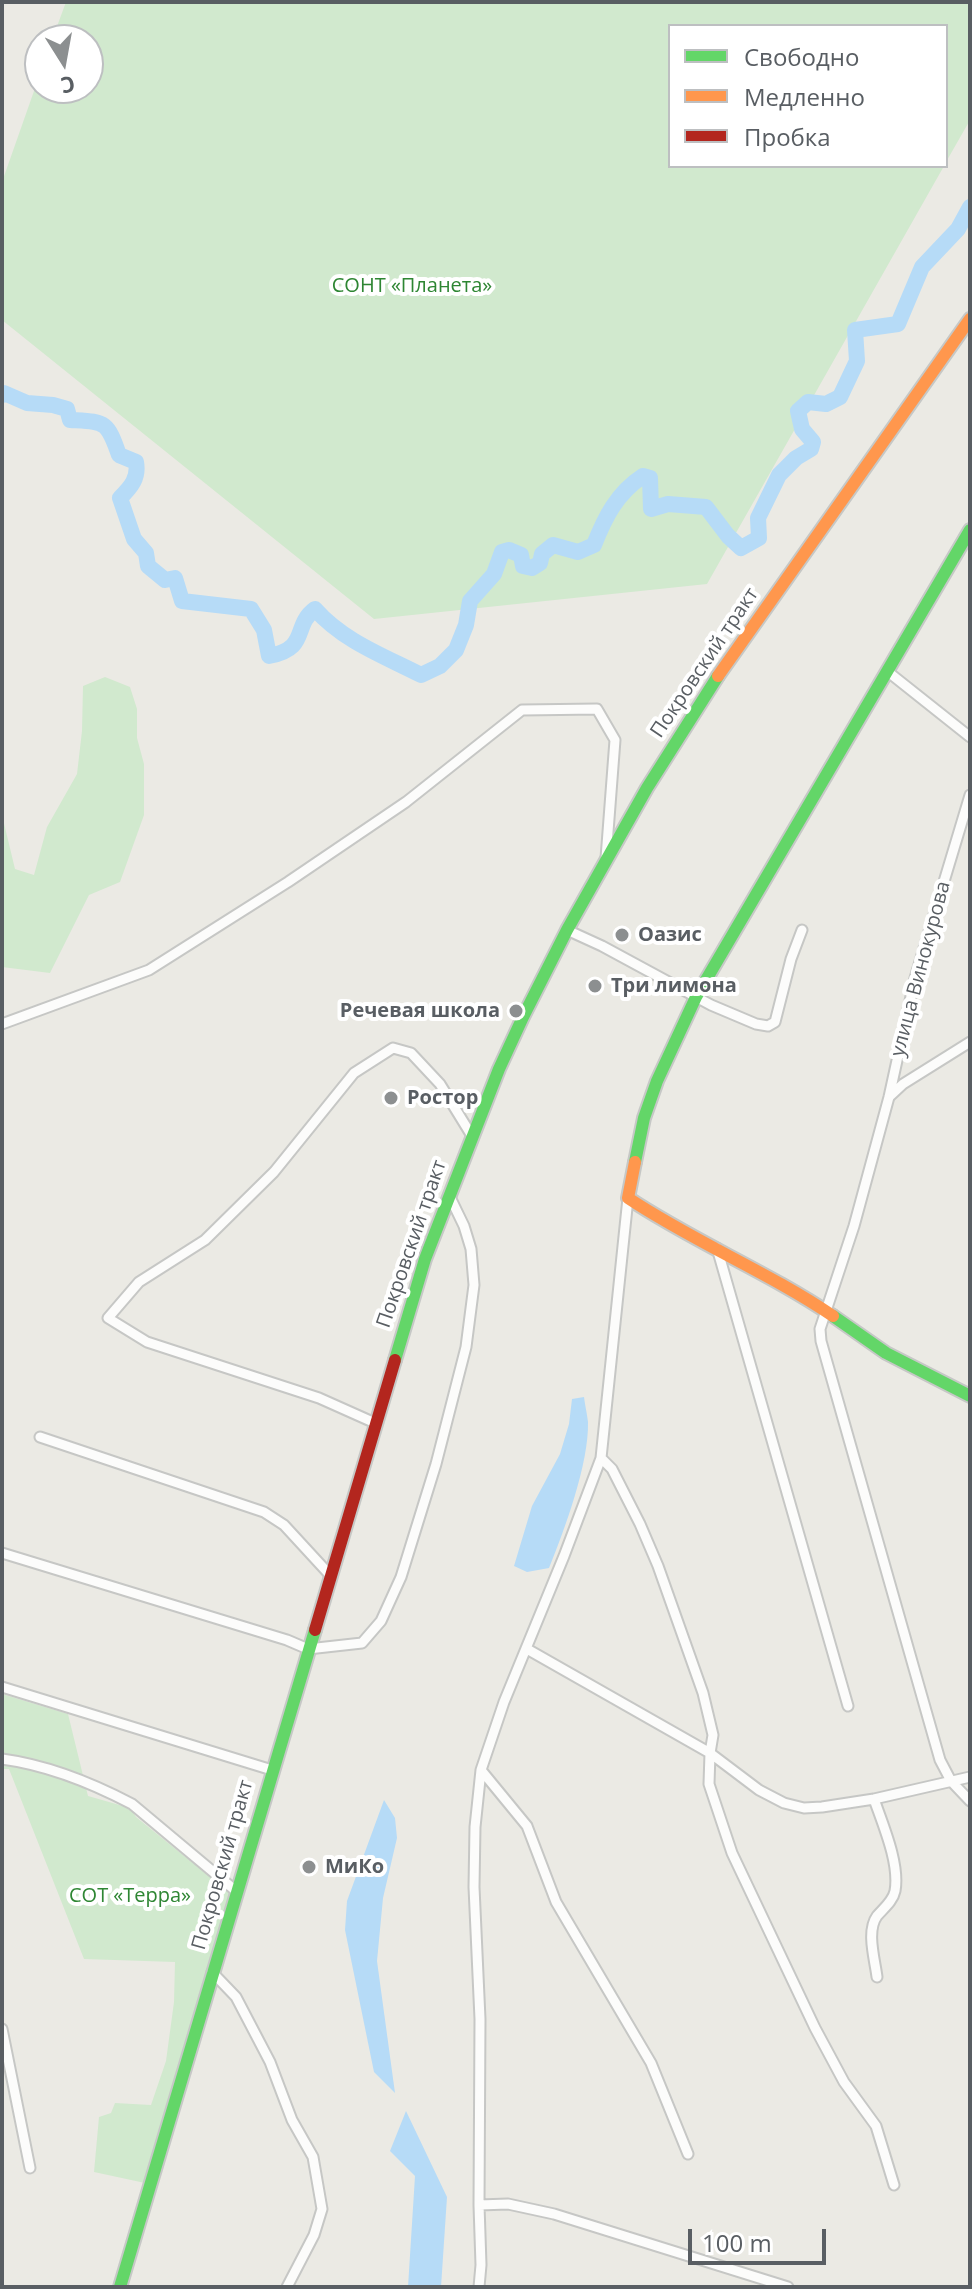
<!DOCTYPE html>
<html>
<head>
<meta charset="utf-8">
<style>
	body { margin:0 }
	#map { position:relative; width:972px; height:2289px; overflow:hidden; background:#ebeae4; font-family:"Open Sans",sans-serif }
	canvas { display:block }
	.frame { position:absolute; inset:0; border:4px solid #595e63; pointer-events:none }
	.legend { position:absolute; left:668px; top:24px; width:280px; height:144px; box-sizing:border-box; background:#fff; border:2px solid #bdbfc1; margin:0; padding:10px 14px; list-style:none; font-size:24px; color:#595e63 }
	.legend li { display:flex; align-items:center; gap:16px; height:40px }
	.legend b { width:40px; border:2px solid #bdbfc1 }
	.north { position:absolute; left:24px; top:24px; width:80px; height:80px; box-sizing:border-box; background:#fff; border:2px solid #bdbfc1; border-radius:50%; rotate:169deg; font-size:22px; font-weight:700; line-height:32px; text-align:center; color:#595e63 }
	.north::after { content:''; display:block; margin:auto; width:28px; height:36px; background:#8c8f90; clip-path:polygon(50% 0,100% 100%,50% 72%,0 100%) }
	.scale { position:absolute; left:688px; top:2229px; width:138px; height:36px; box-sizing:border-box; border:4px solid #595e63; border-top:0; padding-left:10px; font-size:24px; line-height:28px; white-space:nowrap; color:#595e63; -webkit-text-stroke:6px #fff; paint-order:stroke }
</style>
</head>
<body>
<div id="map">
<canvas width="972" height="2289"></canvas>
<div class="frame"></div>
<ul class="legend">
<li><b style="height:10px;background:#63d668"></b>Свободно</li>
<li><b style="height:10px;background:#ff974d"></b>Медленно</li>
<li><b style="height:10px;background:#b3261e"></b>Пробка</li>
</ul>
<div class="north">С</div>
<div class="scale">100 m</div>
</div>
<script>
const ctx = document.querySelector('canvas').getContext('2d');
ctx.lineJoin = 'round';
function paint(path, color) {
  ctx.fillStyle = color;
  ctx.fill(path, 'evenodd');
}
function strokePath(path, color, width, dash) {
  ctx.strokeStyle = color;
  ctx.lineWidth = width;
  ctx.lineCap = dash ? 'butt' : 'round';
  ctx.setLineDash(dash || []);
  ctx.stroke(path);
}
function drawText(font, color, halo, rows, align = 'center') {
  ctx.font = font + ' "Open Sans",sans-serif';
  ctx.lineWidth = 8;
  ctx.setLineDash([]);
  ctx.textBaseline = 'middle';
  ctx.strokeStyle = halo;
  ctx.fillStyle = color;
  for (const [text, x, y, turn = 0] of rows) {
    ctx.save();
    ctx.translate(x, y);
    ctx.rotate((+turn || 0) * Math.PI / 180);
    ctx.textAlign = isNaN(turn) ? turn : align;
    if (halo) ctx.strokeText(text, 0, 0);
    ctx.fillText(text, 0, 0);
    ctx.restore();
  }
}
paint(new Path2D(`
	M66 2H970V120L946 162V26H670V166H944L707 584 374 619 2 320V182L40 74V88H88V40H52Z
	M105 677 130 687 137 709V738L144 764V815L120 882 89 895 50 973 2 967V815L15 869 34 875 47 827 77 774 82 731 83 686Z
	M2 1694 68 1714 88 1796 130 1808 136 1817 230 1893 145 2183 94 2172 99 2117 111 2113 115 2103 151 2105 166 2061 174 2002 175 1962 84 1959 9 1769H2Z`), '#d1e9ce');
paint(new Path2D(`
	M584 1397C585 1405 587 1414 588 1422 589 1463 565 1529 549 1568L527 1572 514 1566 532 1506 560 1454 569 1424 572 1399Z
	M384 1800 395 1818 397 1838 383 1898 377 1961 395 2093 374 2072 345 1930 347 1901Z
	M406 2111 447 2197 441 2287H408L415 2176 390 2151Z`), '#b6dbf7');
strokePath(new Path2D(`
	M2 395 4 393 27 403 53 405 67 409 70 420C105 422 107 420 119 455L136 462C139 478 131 487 120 498L134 539 146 553 148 566 165 580 175 578 182 601 251 609 264 630 269 656C310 648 292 626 315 609 343 641 384 656 421 675L440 666 456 650 466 625 470 601 494 574 502 552 509 550 521 555 523 566 532 568 540 563 542 554 553 545 578 552 594 545C605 517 617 493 643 476L650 478 651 509 668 504 706 507 728 536 741 548 759 538 758 518 779 475 796 458 811 449 813 442 802 429 798 411 808 402 826 404 840 397 857 361 855 330 898 324 922 267 958 229 970 207`), '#b6dbf7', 16);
const street = new Path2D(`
	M887 671 970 737
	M970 795 915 978 889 1097 854 1226 820 1329 821 1341 940 1760 951 1781 970 1801
	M567 930 602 946 711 1005 756 1024 768 1026 775 1022 791 959 802 930
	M2 1024 149 970 288 882 406 802 522 710 597 709 615 740 606 858
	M889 1097 903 1084 970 1042
	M717 1248 848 1706
	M375 1423 319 1398 147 1342 108 1318 139 1282 205 1240 274 1172 354 1073 393 1048 411 1053 440 1084 472 1136
	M40 1437 264 1512 284 1525 330 1575
	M601 1458 612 1469 640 1524 658 1566 703 1693 713 1735 710 1753 709 1784 732 1853 815 2028 844 2082 876 2126 894 2185
	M2 1553 287 1640 308 1649 362 1643 381 1621 401 1577 436 1464 466 1347 474 1285 471 1249 464 1226 449 1195
	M527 1649 710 1753 759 1790 784 1803 804 1808 822 1807 874 1799 970 1777
	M2 1687 272 1770
	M2 1759C47 1765 92 1783 132 1804L236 1891
	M481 1770 527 1826 556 1902 651 2063 688 2154
	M874 1799C883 1825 900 1864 895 1891 893 1901 884 1908 877 1916 866 1931 875 1960 877 1977
	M212 1972 236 1997 270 2062 292 2120 313 2157 322 2209 314 2235 287 2287
	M2 2029 30 2168
	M479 2205 508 2204 554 2214 788 2287
	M479 2287 481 2265 479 2205 480 2019 474 1887 475 1827 481 1770 504 1702 564 1556 601 1458 628 1198`);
const fast = new Path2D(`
	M635 1162 644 1118 657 1081 696 997 970 530
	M833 1316 886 1353 970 1396
	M395 1360 425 1259 499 1069 523 1017 567 930 647 788 718 676
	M120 2287 315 1630`);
const slow = new Path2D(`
	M718 676 970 319
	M635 1162 628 1198C694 1242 768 1272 833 1316`);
const jam = new Path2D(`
	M315 1630 395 1360`);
strokePath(street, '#c6c7c5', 13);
strokePath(fast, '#c6c8c6', 16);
strokePath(slow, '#c6c8c6', 16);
strokePath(jam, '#c6c8c6', 16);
strokePath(street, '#fcfcfb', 9);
strokePath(fast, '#63d668', 12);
strokePath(slow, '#ff974d', 12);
strokePath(jam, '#b3261e', 12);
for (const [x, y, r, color] of [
	[622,935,8,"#8c8f90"],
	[595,986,8,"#8c8f90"],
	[516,1011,8,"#8c8f90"],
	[391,1098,8,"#8c8f90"],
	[309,1867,8,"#8c8f90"]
]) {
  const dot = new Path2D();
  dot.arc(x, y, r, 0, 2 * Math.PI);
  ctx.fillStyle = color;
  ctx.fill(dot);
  strokePath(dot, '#fff', 3);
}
drawText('20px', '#2e8633', '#fff', [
	["СОНТ «Планета»",412,286],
	["СОТ «Терра»",130,1896]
]);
drawText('20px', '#595e63', '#fff', [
	["Покровский тракт",705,663,-56],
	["улица Винокурова",921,969,-75],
	["Покровский тракт",412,1244,-71],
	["Покровский тракт",223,1865,-74]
]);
drawText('bold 20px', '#595e63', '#fff', [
	["Оазис",638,935],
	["Три лимона",611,986],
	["Речевая школа",500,1011,"right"],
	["Ростор",407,1098],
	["МиКо",325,1867]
], 'left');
</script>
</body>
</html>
